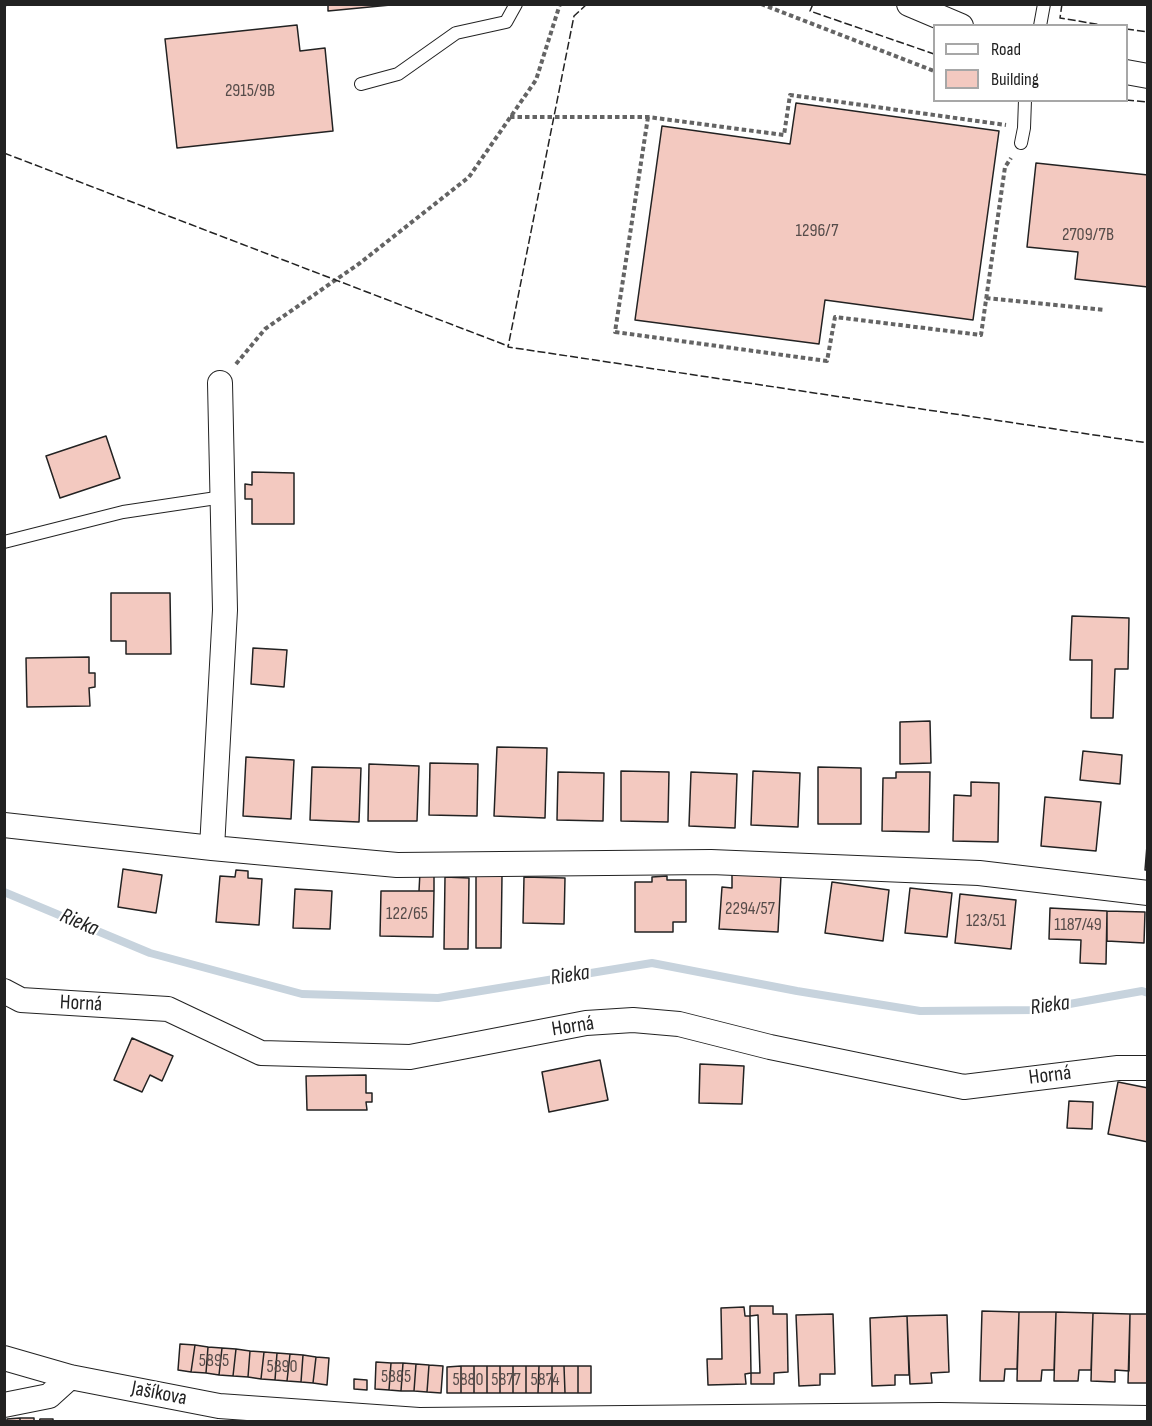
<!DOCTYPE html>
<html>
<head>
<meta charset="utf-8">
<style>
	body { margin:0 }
	#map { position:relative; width:1152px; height:1426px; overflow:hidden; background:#fff; font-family:"Sofia Sans Condensed",sans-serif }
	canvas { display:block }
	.frame { position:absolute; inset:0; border:6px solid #222; pointer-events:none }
	.legend { position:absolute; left:933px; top:24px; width:195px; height:78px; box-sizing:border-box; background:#fff; border:2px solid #a7a7a7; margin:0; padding:8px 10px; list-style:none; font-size:18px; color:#222 }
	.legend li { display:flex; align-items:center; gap:12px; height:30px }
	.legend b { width:30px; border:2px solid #a7a7a7 }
</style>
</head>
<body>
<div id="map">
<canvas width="1152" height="1426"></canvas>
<div class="frame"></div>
<ul class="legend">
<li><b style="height:8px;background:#fff"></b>Road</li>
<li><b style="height:16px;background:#f3c9c0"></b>Building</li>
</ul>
</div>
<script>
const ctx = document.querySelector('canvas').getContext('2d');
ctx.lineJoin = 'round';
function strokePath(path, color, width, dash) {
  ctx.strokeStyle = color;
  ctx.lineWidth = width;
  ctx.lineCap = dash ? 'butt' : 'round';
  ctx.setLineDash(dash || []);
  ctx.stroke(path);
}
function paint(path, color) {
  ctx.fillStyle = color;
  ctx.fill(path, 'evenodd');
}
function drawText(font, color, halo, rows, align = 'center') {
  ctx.font = font + ' "Sofia Sans Condensed",sans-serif';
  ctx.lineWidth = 4.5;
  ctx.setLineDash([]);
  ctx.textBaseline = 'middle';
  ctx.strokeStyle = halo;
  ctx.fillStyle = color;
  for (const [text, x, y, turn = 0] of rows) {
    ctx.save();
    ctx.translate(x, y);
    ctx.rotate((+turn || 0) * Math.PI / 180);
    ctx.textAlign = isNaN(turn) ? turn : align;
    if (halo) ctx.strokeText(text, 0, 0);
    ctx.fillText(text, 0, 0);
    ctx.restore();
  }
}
strokePath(new Path2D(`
	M4 892 150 953 302 994 438 998 652 963 797 991 920 1011 1036 1010 1142 991 1148 993`), '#c7d3dd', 8);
const building = new Path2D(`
	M328 4H401L328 11Z
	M297 25 300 51 325 48 333 131 177 148 165 39Z
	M796 103 999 131 973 320 825 300 819 344 635 320 662 126 790 144Z
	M1036 163 1148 175V287L1075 279 1078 252 1027 247Z
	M106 436 120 478 60 498 46 456Z
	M252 472 294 473V524H252V499H245V484L252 485Z
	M111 593H170L171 654H126V641H111Z
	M1072 616 1129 618 1128 669H1115L1113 718H1091L1092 660H1070Z
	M253 648 287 650 284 687 251 684Z
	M89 657V673H95V687L89 688 90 706 27 707 26 658Z
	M930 721 931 763 900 764V722Z
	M497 747 547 748 545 818 494 816Z
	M1083 751 1122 755 1120 784 1080 780Z
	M246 757 294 760 291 819 243 816Z
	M430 763 478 764 477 816 429 815Z
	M369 764 419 766 417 821H368Z
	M312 767 361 768 359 822 310 820Z
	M818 767 861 768V824H818Z
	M621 771 669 772 668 822 621 821Z
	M753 771 800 773 798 827 751 825Z
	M558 772 604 773 603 821 557 820Z
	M691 772 737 774 735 828 689 826Z
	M896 772H930L929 832 882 831 883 778H896Z
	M971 782 999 783 998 842 953 841 954 795 971 796Z
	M1045 797 1101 802 1096 851 1041 846Z
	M1148 833V870H1145Z
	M123 869 162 875 156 913 118 907Z
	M236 870 248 871V878L262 879 259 925 216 922 220 876 235 877Z
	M420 872 434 873V891H419Z
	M732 874 781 876 778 932 719 929 722 887 732 888Z
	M476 876H502L501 948H476Z
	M667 876V880H686V922H673V932H635V882H652V877Z
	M445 877 469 878 468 949H444Z
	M524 877 565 878 564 924 523 923Z
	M832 882 889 890 883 941 825 933Z
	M910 888 952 893 947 937 905 933Z
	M295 889 332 891 330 929 293 928Z
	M381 891H434L433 937 380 936Z
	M960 894 1016 900 1011 949 955 943Z
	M1050 908 1107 911 1106 964 1080 963 1081 940 1049 939Z
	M1107 911 1145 912 1144 943 1107 941Z
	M132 1038 173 1056 162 1081 150 1075 142 1092 114 1080Z
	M600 1060 608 1100 549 1112 542 1072Z
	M700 1064 744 1066 742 1104 699 1103Z
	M366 1075V1093H372V1102H366L367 1110H307L306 1076Z
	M1118 1082 1148 1088V1142L1108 1134Z
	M1069 1101 1093 1102 1092 1129 1067 1128Z
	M750 1306H773V1314H787L788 1372 774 1373V1384H751V1373H760L758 1315 750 1316Z
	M744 1307 745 1316H750L751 1373 745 1374 746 1384 708 1385 707 1359H722L721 1308Z
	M982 1311 1019 1312 1017 1369H1005L1004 1381H980Z
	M1019 1312H1056L1054 1370H1042L1041 1381H1017Z
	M1056 1312 1093 1313 1091 1370H1079L1078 1381H1054Z
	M1093 1313 1130 1314 1129 1371 1115 1370V1382L1091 1381Z
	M833 1314 835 1374H820V1385L799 1386 796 1315Z
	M1130 1314H1148V1383H1128Z
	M947 1315 949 1372 931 1373 932 1383 910 1384 907 1316Z
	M907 1316 909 1375H895V1385L872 1386 870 1318Z
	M180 1344 195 1345 191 1372 178 1370Z
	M195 1345 208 1347 206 1373 191 1372Z
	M208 1347 222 1348 219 1375 206 1373Z
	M222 1348 236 1349 233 1376 219 1375Z
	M236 1349 250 1351 248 1377 233 1376Z
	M250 1351 264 1352 261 1379 248 1377Z
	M264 1352 277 1353 275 1380 261 1379Z
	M277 1353 290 1354 287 1381 275 1380Z
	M290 1354 303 1355 301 1382 287 1381Z
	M303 1355 316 1357 313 1383 301 1382Z
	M316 1357 329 1358 327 1385 313 1383Z
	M376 1362 391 1363 389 1390 375 1389Z
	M391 1363H403L401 1391 389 1390Z
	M403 1363 416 1364 414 1391H401Z
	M416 1364 429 1365 427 1392 414 1391Z
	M429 1365 443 1366 441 1393 427 1392Z
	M461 1366V1393H447V1367Z
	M461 1366H474V1393H461Z
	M474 1366H487V1393H474Z
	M487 1366H500V1393H487Z
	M500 1366H513V1393H500Z
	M513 1366H526V1393H513Z
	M526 1366H539L538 1393H526Z
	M539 1366H552V1393H538Z
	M552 1366H564L565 1393H552Z
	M564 1366H578V1393H565Z
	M578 1366H591V1393H578Z
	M354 1379 367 1380V1390L354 1389Z
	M20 1418V1422H7V1419Z
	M20 1418H34V1422H20Z
	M40 1419H53V1422H39Z`);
paint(building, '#f3c9c0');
strokePath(building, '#222', 1.5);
const service = new Path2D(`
	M1040 26 1044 4
	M361 84 398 74 456 33 506 22 516 4
	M1021 143 1024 128 1025 100
	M4 542 123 512 223 497`);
const minor = new Path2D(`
	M909 4 961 26
	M1126 72 1148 76
	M4 825 212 848 397 865 711 862 979 873 1148 893
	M212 848 225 610 220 383
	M4 991 21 1000 168 1009 261 1053 410 1057 586 1023 633 1020 679 1024 770 1047 964 1087 1118 1068H1148
	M4 1358 70 1377 219 1406 419 1420 940 1415 1148 1418
	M4 1405 49 1396 70 1377`);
strokePath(service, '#222', 14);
strokePath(minor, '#222', 26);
strokePath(new Path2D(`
	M761 4 934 71
	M510 117H648L784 135 790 95 1006 125
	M648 117 615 332 827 361 835 317 981 335 1005 167 1011 158
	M986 298 1105 310
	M236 364 265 329 360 263 469 177 536 80 560 4`), '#646464', 4, [4.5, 3]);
strokePath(service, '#fff', 12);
strokePath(minor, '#fff', 24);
strokePath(new Path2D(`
	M587 4 574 16 508 347 1148 443
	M813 4 810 11 934 54
	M1062 4 1060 18 1108 26
	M4 12 6 4
	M1126 29 1148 32
	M1126 100 1148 102
	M4 153 508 346`), '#222', 1.5, [8, 3]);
drawText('18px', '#564c4a', null, [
	["2915/9B",250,91],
	["1296/7",817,231],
	["2709/7B",1088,235],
	["2294/57",750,909],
	["122/65",407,914],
	["123/51",986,921],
	["1187/49",1078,925],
	["5895",214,1361],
	["5890",282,1367],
	["5885",396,1377],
	["5880",468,1380],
	["5877",506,1380],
	["5874",545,1380]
]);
drawText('21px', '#222', '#fff', [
	["Horná",81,1004,3],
	["Horná",573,1027,-9],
	["Horná",1050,1076,-7],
	["Jašíkova",159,1394,11]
]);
drawText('italic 22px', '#222', '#fff', [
	["Rieka",79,923,23],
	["Rieka",570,976,-9],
	["Rieka",1050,1006,-8]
]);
</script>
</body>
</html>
